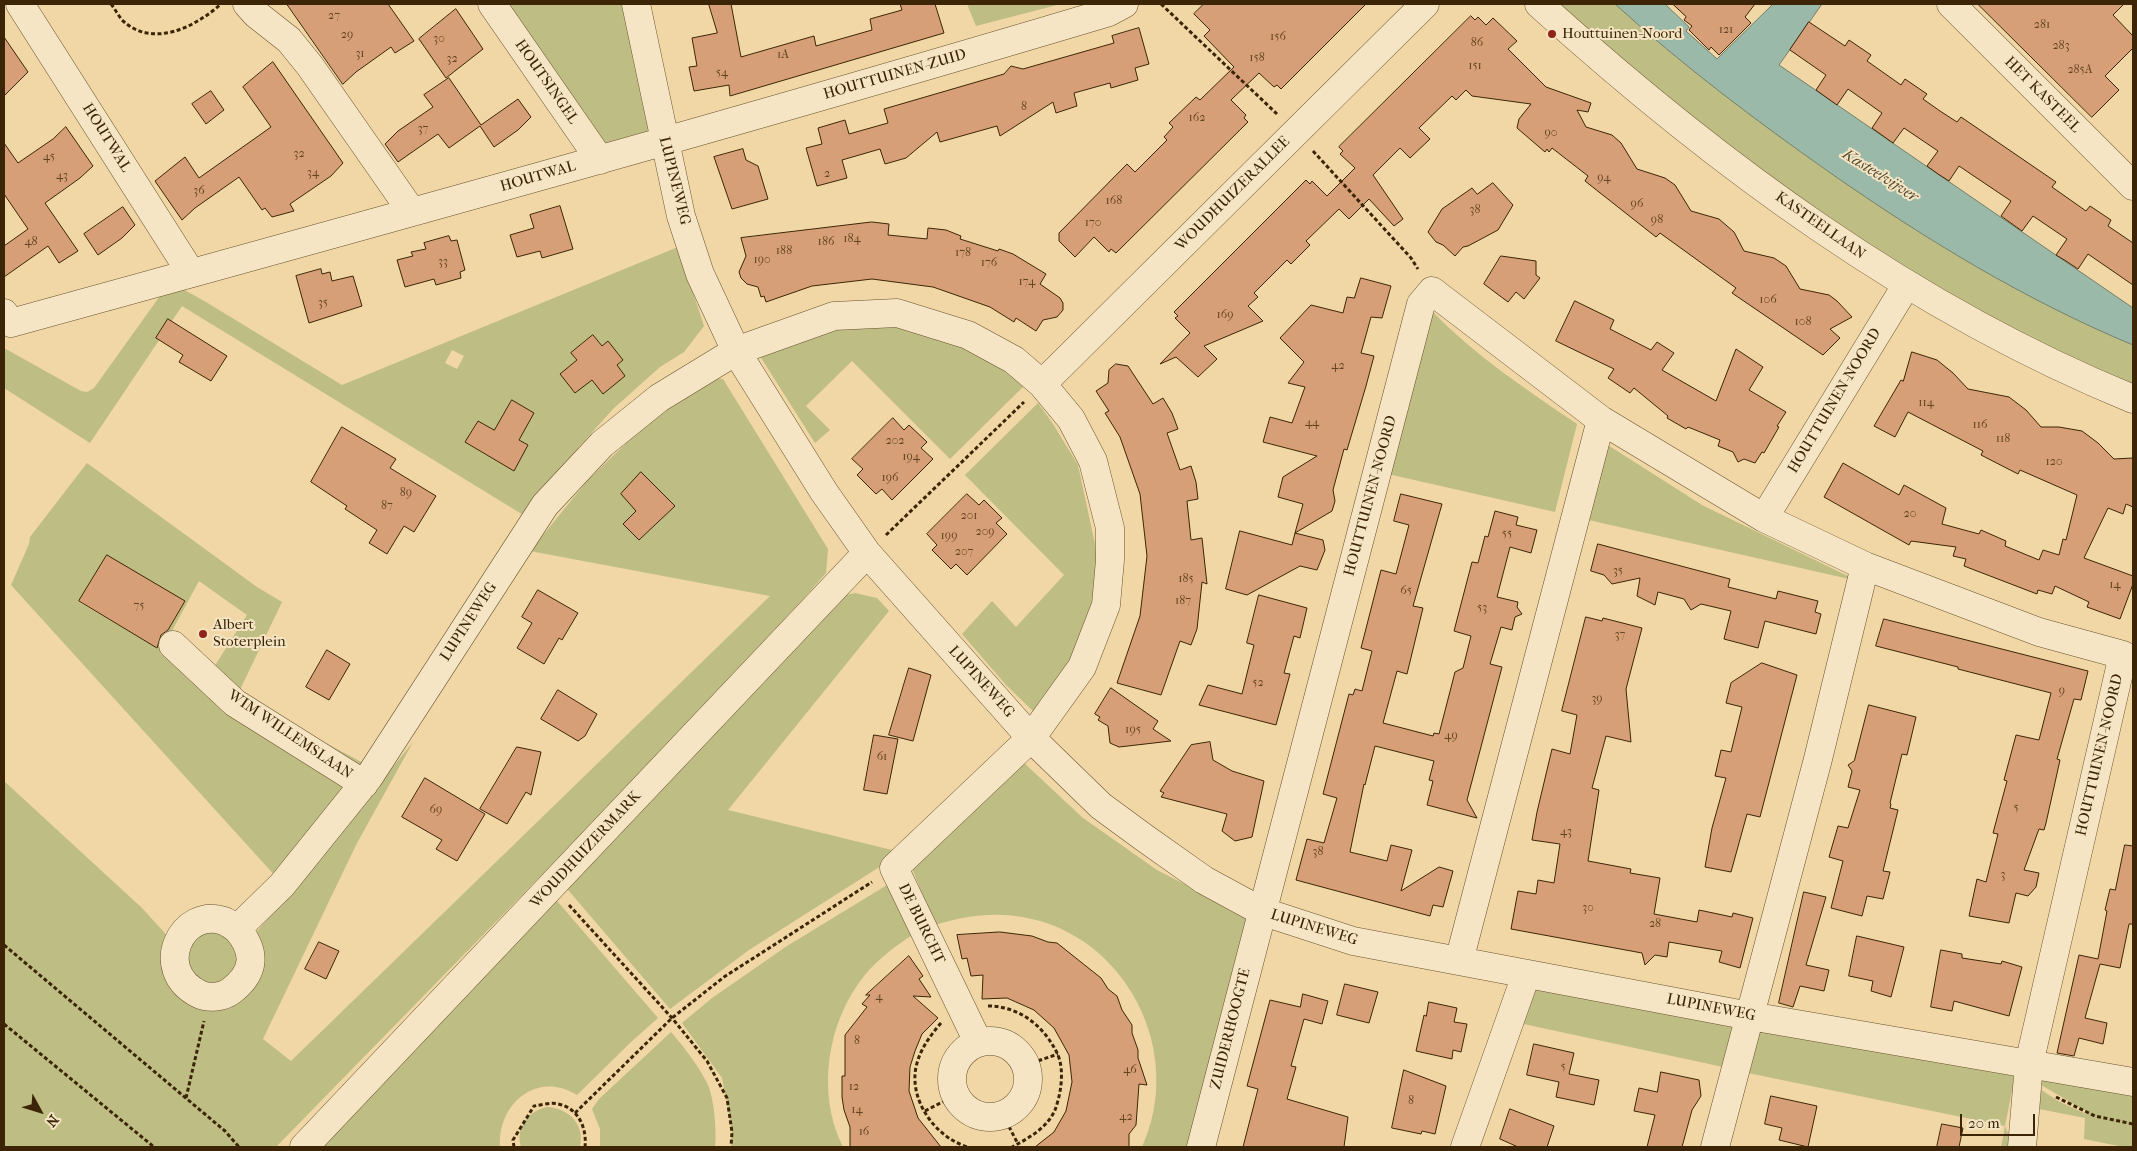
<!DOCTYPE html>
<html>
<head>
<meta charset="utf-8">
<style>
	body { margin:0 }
	#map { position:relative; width:2137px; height:1151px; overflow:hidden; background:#f0d7a5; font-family:"IM FELL French Canon",serif }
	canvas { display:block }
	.frame { position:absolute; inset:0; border:5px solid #3c2506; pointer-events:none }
	.north { position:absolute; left:15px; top:1086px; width:50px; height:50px; -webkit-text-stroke:4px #f5e5c4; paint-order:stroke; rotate:129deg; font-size:14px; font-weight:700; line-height:20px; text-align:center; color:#3c2506 }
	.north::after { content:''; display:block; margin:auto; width:18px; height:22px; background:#3c2506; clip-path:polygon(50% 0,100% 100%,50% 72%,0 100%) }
	.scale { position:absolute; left:1960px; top:1114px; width:75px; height:22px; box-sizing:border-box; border:2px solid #3c2506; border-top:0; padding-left:6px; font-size:15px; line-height:18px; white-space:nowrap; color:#3c2506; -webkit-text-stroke:4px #f5e5c4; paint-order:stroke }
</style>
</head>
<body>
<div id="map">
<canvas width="2137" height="1151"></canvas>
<div class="frame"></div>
<div class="north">N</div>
<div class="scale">20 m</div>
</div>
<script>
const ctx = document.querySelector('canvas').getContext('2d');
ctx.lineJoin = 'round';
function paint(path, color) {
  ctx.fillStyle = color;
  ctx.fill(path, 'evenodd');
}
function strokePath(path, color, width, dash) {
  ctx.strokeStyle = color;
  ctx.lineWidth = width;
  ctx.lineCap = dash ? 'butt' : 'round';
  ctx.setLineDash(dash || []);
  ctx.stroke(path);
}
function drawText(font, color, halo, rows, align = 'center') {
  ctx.font = font + ' "IM FELL French Canon",serif';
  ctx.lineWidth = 4;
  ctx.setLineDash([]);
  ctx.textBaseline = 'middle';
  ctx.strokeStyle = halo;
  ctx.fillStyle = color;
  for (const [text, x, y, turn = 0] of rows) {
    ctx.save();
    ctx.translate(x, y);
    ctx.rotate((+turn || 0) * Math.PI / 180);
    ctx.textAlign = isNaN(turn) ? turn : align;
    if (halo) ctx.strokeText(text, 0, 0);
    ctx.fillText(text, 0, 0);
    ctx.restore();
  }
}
paint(new Path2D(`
	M501 4H627L657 128 601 148Z
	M967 4H1061L976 26Z
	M1558 4H1615C1682 65 1755 120 1829 172 1925 239 2025 300 2133 345V386C2065 355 1996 323 1931 284 1797 204 1676 105 1558 4Z
	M678 247 704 326 684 352 660 367 613 409 578 448 525 516 182 306 90 443 4 388V348L81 391 87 392 94 388 170 282 206 302 342 385ZM593 335 602 346 608 342 623 360 617 365 625 376 603 393 590 378 575 393 560 374 577 360 571 353ZM452 350 464 356 457 369 445 363ZM512 400 534 413 519 440 528 445 514 471 465 442 477 421 493 432Z
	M1431 310C1474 355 1527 390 1577 424L1555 512 1388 474Z
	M868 321C887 324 907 325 926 331 962 343 995 362 1024 386L950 459 852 361 806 406 830 430 815 443 758 353 822 327Z
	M707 378 723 379 828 549 826 573 805 597 609 806 276 1147H4V781L142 908 172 941 170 947 217 1003 253 936 324 853 413 742 356 845 263 1039 291 1061 770 596 530 551 588 480 644 426Z
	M1038 403 1053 424 1078 465 1095 544 1098 578 1087 621 1068 663 1035 713 1006 685 962 634 992 601 1016 627 1064 575 965 475Z
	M1603 442 1702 505 1858 581 1584 519Z
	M87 463 257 587 282 602 237 696 369 766 278 879 11 585 29 544 30 537ZM107 555 185 601 157 648 79 602ZM199 581 247 615 202 686 160 653Z
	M855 593 877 598 889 611 728 810 896 851 881 866 749 950 670 1009 563 884 837 597Z
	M1022 761 1083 818 1157 870 1248 917 1190 1147H1142C1186 1052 1126 934 1022 917 992 912 964 916 935 925L911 866Z
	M892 882 914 934C895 946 878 959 864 976 827 1022 816 1094 843 1147H731L732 1130 722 1078 682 1023 712 998 787 946Z
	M552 895 658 1018 631 1042 577 1095C537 1070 497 1104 500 1147H308Z
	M220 927 244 963 216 989C180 970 181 977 191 937Z
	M1539 986 1734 1025 1723 1067 1519 1023 1534 992Z
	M1758 1030 2015 1076 2005 1126 2014 1147H2001L2005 1126 1748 1073Z
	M671 1032C684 1047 698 1065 707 1083 714 1096 717 1132 715 1147H600V1129L592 1109 599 1099Z
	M2043 1080 2133 1092V1147H2124L2084 1139 2085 1118 2039 1109 2040 1089 2058 1101 2086 1114V1111L2041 1085Z
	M548 1107C570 1109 585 1125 580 1147H521C515 1127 529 1110 548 1107Z`), '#bebd83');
const water = new Path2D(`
	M1615 4H1665L1689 27 1686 31 1717 59 1773 4H1822L1779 65 2133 308V345C2025 300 1925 239 1829 172 1755 120 1682 65 1615 4Z`);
paint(water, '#9ab9a9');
strokePath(water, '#747e68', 1);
const building = new Path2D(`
	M287 4H388L414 41 395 53 391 47 356 72 343 84Z
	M709 4H731L741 57 814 36 816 46 872 30 870 19 902 10 900 4H935L944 33 730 96 729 85 694 91 689 67 697 66 692 38 717 33Z
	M1204 4H1366L1281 89 1277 85 1274 87 1259 73 1231 100 1246 115 1244 118 1248 122 1116 253 1111 249 1109 252 1094 237 1075 257 1059 241V233L1127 164 1135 172 1167 140 1164 137 1173 127 1169 123 1196 97 1200 100 1234 67 1204 36 1210 30 1194 14Z
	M1673 4H1755L1745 17 1751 23 1719 55 1711 47 1709 50 1689 30 1692 26 1684 20 1686 17Z
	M1978 4H2124L2113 15 2133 36V48L2105 76 2119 90 2092 117Z
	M456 9 483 49 446 78 419 39Z
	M1471 16 1475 20 1478 17 1486 25 1493 18 1517 41 1508 49 1546 87 1591 103 1588 112 1577 110 1586 127 1612 135 1621 143 1637 169 1665 178 1675 185 1691 211 1719 219 1734 232 1744 251 1774 258 1786 266 1800 289 1829 295 1837 301 1852 317 1830 329 1840 338 1823 355 1732 293 1736 288 1660 233 1656 237 1585 181 1588 176 1552 148 1549 152 1547 149 1545 152 1517 128 1519 119 1531 104 1472 96 1466 90 1456 100 1452 96 1419 128 1430 139 1410 158 1400 148 1373 175 1403 219 1394 226 1369 199 1349 219 1339 209 1306 241 1310 245 1291 264 1287 260 1254 293 1258 297 1248 306 1263 321 1204 346 1217 359 1198 377 1176 357 1160 364 1190 333 1175 318 1178 316 1174 312 1306 180 1310 184 1312 181 1327 196 1355 168 1340 154 1343 151 1339 147Z
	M1809 22 1845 46 1849 40 1871 55 1867 61 1901 85 1905 79 1927 94 1923 99 1940 111 1957 122 1961 117 2056 182 2052 187 2086 211 2090 206 2111 220 2108 226 2133 243V285L2088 254 2078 269 2066 261 2056 255 2067 239 2033 216 2022 231 2001 216 2011 201 1959 166 1949 181 1938 174 1927 166 1938 151 1904 128 1893 143 1872 128 1882 113 1848 89 1837 105 1816 90 1826 75 1790 50Z
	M1139 28 1149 64 1135 68 1138 80 1111 88 1110 83 1074 93 1077 106 1056 113 1053 102 1000 136 997 126 940 142 937 132 906 158 885 164 880 149 842 160 847 178 817 186 806 148 822 144 818 128 845 120 849 134 888 123 884 109 1004 74 1011 66 1023 69 1114 43 1112 36Z
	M4 37 28 72 4 96Z
	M273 62 343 163 331 176 290 204 294 211 272 217 265 208 262 210 239 177 195 208 182 220 155 181 185 157 199 178 271 127 243 87Z
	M449 78 481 125 518 99 531 117 518 130 494 147 480 126 449 148 438 134 398 162 385 144 398 131 433 107 424 95Z
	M211 91 224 110 206 124 192 104Z
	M66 127 93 166 80 178 45 203 78 251 59 263 48 246 4 277V246L28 229 4 194V143L18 163 53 139Z
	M743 149 746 160 758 166 768 199 732 209 714 157Z
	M1493 183 1513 205 1498 230 1468 246 1463 247 1455 256 1443 245 1436 242 1428 232 1442 209 1472 188 1477 194Z
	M560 206 573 249 542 258 540 251 517 257 510 235 534 228 530 215Z
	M123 207 135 225 122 238 98 255 84 234Z
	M872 222 889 224 888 235 927 239 928 228 946 230 961 236 960 239 998 251 999 249 1013 254 1046 274 1040 284 1060 298 1063 303V310L1057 317 1043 320 1036 331 1016 318 1014 322 990 307 933 287 872 279 812 286 766 302 764 296 761 297 758 287 747 284 741 278 739 272 746 256 741 238Z
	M449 236 451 241 457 240 465 270 460 272 461 278 436 285 434 279 405 287 397 260 413 256 411 252 426 249 424 243Z
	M1501 256 1536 261V275L1540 278 1524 299 1516 292 1508 302 1484 284Z
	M321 269 322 274 330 272 332 281 353 276 362 306 309 323 296 276Z
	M1361 278 1391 286 1382 318 1371 317 1361 353 1374 356 1366 386 1347 450 1344 449 1333 490 1335 501 1332 511 1295 533 1303 504 1278 497 1283 477 1317 456 1263 442 1270 417 1292 423 1305 387 1288 383 1304 362 1280 338 1311 305 1343 313 1347 297 1354 298Z
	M1575 301 1614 320 1610 329 1651 350 1657 342 1674 353 1662 370 1716 401 1736 349 1763 367 1749 390 1786 412 1777 426 1779 427 1764 453 1762 452 1755 463 1744 459 1738 462 1733 452 1718 446 1720 440 1688 427 1686 429 1667 418 1668 416 1634 388 1630 393 1608 378 1614 369 1556 341Z
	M168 319 227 356 211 381 179 362 183 355 156 338Z
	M593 335 602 346 608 341 623 360 617 365 625 376 603 394 592 380 575 393 560 374 577 360 571 353Z
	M1912 352 1937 360 1953 373 1968 389 2009 397 2026 410 2041 427H2059L2082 431 2098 443 2114 459 2133 458V507L2126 504 2123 514 2108 508 2084 558 2133 576V584L2120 619 2087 607 2089 602 2055 586 2052 594 2038 590 2037 594 1964 566 1966 559 1953 556 1956 547 1911 541 1909 545 1824 497 1843 463 1899 495 1904 485 1946 508 1942 524 1979 534 1981 530 2006 541 2005 546 2039 560 2043 550 2059 555 2063 539 2066 540 2077 495 2020 470 2018 474 1981 455 1983 451 1908 412 1895 437 1874 426 1901 380 1903 381Z
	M1116 364 1128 366 1153 404 1163 398 1172 413 1178 429 1167 433 1180 470 1191 466 1196 482 1198 499 1187 501 1191 540 1202 538 1207 584 1202 582 1197 629 1191 645 1180 641 1161 695 1117 683 1140 616 1147 556 1140 494 1120 437 1105 413 1109 411 1096 391 1108 383 1109 370Z
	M512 400 534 413 519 440 528 445 514 471 465 442 478 421 494 430Z
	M893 418 904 430 909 425 927 442 921 448 933 459 892 500 882 489 876 494 857 475 863 469 852 459Z
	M342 427 396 459 390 468 436 496 414 532 404 526 387 554 369 543 377 530 345 509 347 506 311 482Z
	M641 472 675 506 639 540 623 524 636 511 621 494Z
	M967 494 979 505 984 500 1002 518 996 523 1007 534 967 575 956 564 951 569 932 550 937 545 927 534Z
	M1401 494 1442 504 1413 606 1423 608 1407 674 1397 671 1383 723 1433 736 1434 733 1439 734 1455 672 1463 668 1471 636 1454 631 1472 562 1478 563 1485 536 1488 537 1495 511 1518 517 1516 525 1537 530 1531 553 1510 547 1497 597 1518 602 1517 607 1522 614 1515 617 1512 630 1501 627 1490 664 1502 667 1467 800 1477 818 1427 805 1433 781 1429 780 1434 761 1375 746 1365 785 1364 784 1350 852 1387 861 1391 845 1412 850 1401 891 1439 867 1453 871 1443 907 1433 905 1430 916 1296 880 1307 839 1324 843 1337 798 1323 794 1349 694 1353 695 1355 689 1362 691 1372 651 1361 648 1381 570 1396 574 1409 525 1394 521Z
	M1240 531 1292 545 1295 533 1323 540 1325 550 1317 570 1300 566 1247 595 1226 589Z
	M1598 544 1730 579 1728 587 1776 599 1778 591 1818 601 1815 612 1821 614 1816 634 1765 621 1758 648 1724 639 1731 611 1701 604 1691 610 1684 599 1658 592 1655 605 1637 596 1640 578 1612 584 1604 575 1591 571Z
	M107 555 185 601 168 630 161 635 157 648 79 601Z
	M538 590 578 613 562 640 559 638 544 664 517 648 532 623 522 617Z
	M1259 595 1307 608 1300 638 1294 636 1284 673 1290 674 1276 725 1199 705 1208 685 1242 694 1254 645 1247 643Z
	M1586 617 1602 621 1603 618 1642 628 1626 689 1631 742 1606 736 1592 788 1599 790 1588 861 1631 869 1630 873 1660 878 1654 914 1697 922 1699 910 1732 917 1733 913 1753 918 1740 968 1719 962 1722 951 1698 947 1669 942 1667 957 1655 955 1645 965 1642 953 1511 929 1518 891 1536 894 1538 880 1554 883 1560 844 1532 840 1537 812 1552 749 1570 754 1577 715 1562 711Z
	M1884 619 2088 671 2081 700 2074 699 2057 759 2060 760 2046 823 2044 830 2039 829 2024 870 2039 873 2036 887 2028 896 2016 893 2009 923 1969 916 1977 879 1986 882 1998 834 1993 833 2007 781 2004 780 2016 735 2039 740 2051 693 1958 669V667L1876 646Z
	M327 650 350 664 329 700 306 687Z
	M1762 663 1797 675 1760 817 1747 814 1731 872 1705 867 1712 828 1726 778 1715 776 1721 750 1731 752 1742 707 1726 703 1731 683Z
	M909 668 931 675 913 741 889 735Z
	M1111 688 1158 721 1153 729 1171 741 1119 747 1110 743 1108 726 1098 720 1100 717 1095 714Z
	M558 690 597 714 585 736 578 741 541 719Z
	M1869 705 1916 717 1907 755 1902 754 1890 803 1891 804 1890 808 1898 810 1883 871 1890 872 1883 899 1867 896 1862 916 1831 908 1843 861 1829 857 1838 826 1848 828 1860 790 1848 787 1852 771 1848 765 1854 761Z
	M874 735 898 739 887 794 864 790Z
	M1210 742 1213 760 1232 771 1264 781 1252 837 1235 841 1222 831 1227 814 1161 797 1164 793 1160 791 1191 745Z
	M517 747 541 752 531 795 526 792 507 824 480 809Z
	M425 778 485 814 457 861 436 849 442 840 402 817Z
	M2125 845 2133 846V924H2129L2120 968 2100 964 2085 1018 2107 1023 2103 1044 2079 1038 2074 1056 2057 1053 2079 955 2098 959 2107 911 2105 910 2110 889 2115 890Z
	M1804 892 1826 897 1806 965 1829 970 1824 991 1800 986 1793 1007 1779 1003Z
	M1000 932 1032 936 1048 942 1057 943 1101 978 1108 989 1117 996 1122 1010 1132 1025V1033L1138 1050V1058L1147 1085 1139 1084 1136 1125 1129 1134V1147H1035L1054 1132 1066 1111 1072 1082 1069 1055 1054 1028 1034 1010 1007 998 982 999 983 975 971 976 967 958 962 959 957 935Z
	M1857 936 1904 947 1891 997 1871 991 1873 981 1849 976Z
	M319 942 339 951 326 979 305 969Z
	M1941 950 1962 954V958L2001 964 2002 961 2022 967 2009 1016 1954 1001 1952 1011 1931 1007Z
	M909 956 923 976 919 979 931 997 913 996 938 1018 922 1034 915 1051 910 1067 909 1091 918 1118 941 1147H850V1127L844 1110 842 1097V1076H845V1035L867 1007 862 1004 870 995H866Z
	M1345 984 1378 992 1369 1023 1337 1015Z
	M1303 994 1328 1001 1322 1024 1304 1019 1291 1066 1296 1067 1287 1099 1348 1117 1344 1147H1243L1258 1089 1247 1086 1270 1000 1300 1007Z
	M1429 1002 1457 1008 1454 1022 1467 1024 1461 1052 1453 1050 1452 1059 1416 1051 1424 1015 1426 1016Z
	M1534 1044 1574 1053 1569 1074 1599 1080 1594 1105 1556 1097 1559 1082 1527 1075Z
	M1404 1070 1446 1086 1435 1134 1422 1131 1421 1134 1392 1128Z
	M1661 1072 1699 1080 1701 1096 1692 1110 1682 1147H1647L1655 1115 1634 1111 1639 1088 1657 1092Z
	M1771 1096 1817 1106 1808 1147 1779 1140 1782 1128 1765 1124Z
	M1510 1109 1554 1126 1547 1147H1518L1500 1139Z
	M1942 1124 1963 1128 1959 1147H1937Z`);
paint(building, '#d79f77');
strokePath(building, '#3c2506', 1);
const minor = new Path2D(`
	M20 4 191 273
	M247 4 256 14 289 40 310 66 412 212
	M492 4 600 160
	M636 4 681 216 700 274 736 351 824 492 867 553 1031 738 1101 806 1146 839 1204 880 1261 911 1353 941 1750 1016 2133 1082
	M1539 4C1715 163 1912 309 2133 399
	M1951 4 2133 186
	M4 313 11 323C378 222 744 121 1109 12L1124 4
	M1042 384 1425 4
	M1764 518 1907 284
	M173 645 235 703 364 784
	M237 929C233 926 229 923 224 921 182 906 151 970 199 994 209 999 223 997 231 991 256 972 256 951 237 929L282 885 369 777 545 505 602 444 659 398 736 351 834 316 897 313 968 335 1014 360 1042 384 1071 419 1093 461 1110 528V560L1106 605 1082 667 1031 738 894 868 978 1042
	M1459 961 1601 420
	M952 1079a38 38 0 1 1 76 0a38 38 0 1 1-76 0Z
	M304 1147 867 553
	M1201 1147 1421 304 1432 291 1601 420 1764 518 1865 566 2039 632 2123 655 2029 1064 2022 1147
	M1465 1147 1526 975
	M1715 1147 1818 759 1865 566`);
strokePath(minor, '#69522e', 29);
strokePath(new Path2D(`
	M111 4C115 9 118 15 122 20 153 49 195 27 221 4
	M1161 4 1277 114
	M1313 151 1411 258 1418 269
	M886 535 1024 402
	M569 905 672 1018 707 1061 727 1098 732 1132 731 1147
	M4 945 225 1131 239 1147
	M988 1006C1019 1006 1044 1026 1057 1053 1065 1069 1061 1094 1055 1110 1047 1128 1029 1138 1012 1147
	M941 1023C930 1036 920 1049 916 1067 909 1101 936 1138 968 1147
	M4 1024 154 1147
	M1026 1065 1058 1054
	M2056 1097 2095 1116 2133 1124
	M186 1098 204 1021
	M925 1111 956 1095
	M575 1113 672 1018 724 977 872 882
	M1003 1115 1018 1144
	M514 1147 513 1140 534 1106C541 1105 551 1102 558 1104 579 1108 587 1129 585 1147`), '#3c2506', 3, [4, 2.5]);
strokePath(minor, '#f5e5c4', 28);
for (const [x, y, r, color] of [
	[1552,34,5,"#8f2418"],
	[203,634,5,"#8f2418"]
]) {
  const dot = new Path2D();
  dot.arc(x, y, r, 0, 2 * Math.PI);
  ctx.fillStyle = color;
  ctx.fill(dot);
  strokePath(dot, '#f5e5c4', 2);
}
drawText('12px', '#634422', null, [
	["27",334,16],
	["281",2042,25],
	["121",1726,30],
	["29",347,35],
	["156",1278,37],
	["30",439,39],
	["86",1477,43],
	["283",2061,46],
	["31",360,54],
	["1A",783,55],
	["158",1257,58],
	["32",452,59],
	["151",1475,66],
	["285A",2080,70],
	["54",722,73],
	["8",1024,107],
	["162",1197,118],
	["37",423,129],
	["90",1551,133],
	["32",299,154],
	["45",49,157],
	["34",313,173],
	["2",827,174],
	["43",62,176],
	["94",1604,178],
	["36",199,191],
	["168",1114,201],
	["96",1637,204],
	["38",1475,210],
	["98",1657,220],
	["170",1093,223],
	["184",852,239],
	["48",31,242],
	["186",826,242],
	["188",784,251],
	["178",963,253],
	["190",762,260],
	["33",443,262],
	["176",989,263],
	["174",1027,282],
	["106",1768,300],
	["35",323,303],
	["169",1225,315],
	["108",1803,322],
	["42",1338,366],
	["114",1926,403],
	["44",1312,423],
	["116",1980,425],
	["118",2003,439],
	["202",895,441],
	["194",911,457],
	["120",2054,462],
	["196",890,478],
	["89",406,493],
	["87",387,506],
	["20",1910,514],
	["201",969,516],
	["209",985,532],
	["55",1507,534],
	["199",949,536],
	["207",964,552],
	["35",1618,571],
	["185",1186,579],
	["14",2115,585],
	["65",1406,591],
	["187",1183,601],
	["75",139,606],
	["53",1482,608],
	["37",1620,635],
	["52",1258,683],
	["9",2062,691],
	["39",1597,699],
	["195",1133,730],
	["49",1451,736],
	["61",882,757],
	["5",2016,808],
	["69",436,810],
	["43",1566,832],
	["38",1318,852],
	["3",2003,875],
	["30",1588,908],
	["28",1655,924],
	["4",879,997],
	["8",857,1041],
	["5",1563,1067],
	["46",1130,1070],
	["12",854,1087],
	["8",1411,1101],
	["14",857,1110],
	["42",1126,1117],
	["16",864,1132]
]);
drawText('15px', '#3c2506', '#f5e5c4', [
	["Houttuinen-Noord",1562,34],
	["Albert",213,625],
	["Stoterplein",213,642]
], 'left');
drawText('15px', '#3c2506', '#f5e5c4', [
	["HOUTTUINEN-ZUID",895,75,-16],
	["HOUTSINGEL",546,82,55],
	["HET KASTEEL",2042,95,45],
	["HOUTWAL",106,138,58],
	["HOUTWAL",538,177,-16],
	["LUPINEWEG",674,181,76],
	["WOUDHUIZERALLEE",1233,194,-45],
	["KASTEELLAAN",1820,226,35],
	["HOUTTUINEN-NOORD",1835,401,-59],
	["HOUTTUINEN-NOORD",1371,496,-75],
	["LUPINEWEG",469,622,-57],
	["LUPINEWEG",981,682,48],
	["WIM WILLEMSLAAN",290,735,34],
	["HOUTTUINEN-NOORD",2100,755,-77],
	["WOUDHUIZERMARK",586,850,-47],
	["DE BURCHT",921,924,64],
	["LUPINEWEG",1314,928,17],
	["LUPINEWEG",1711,1008,11],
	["ZUIDERHOOGTE",1231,1029,-76]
]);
drawText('italic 16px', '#544a2f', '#f5e5c4', [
	["Kasteelvijver",1880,176,32]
]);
</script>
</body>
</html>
